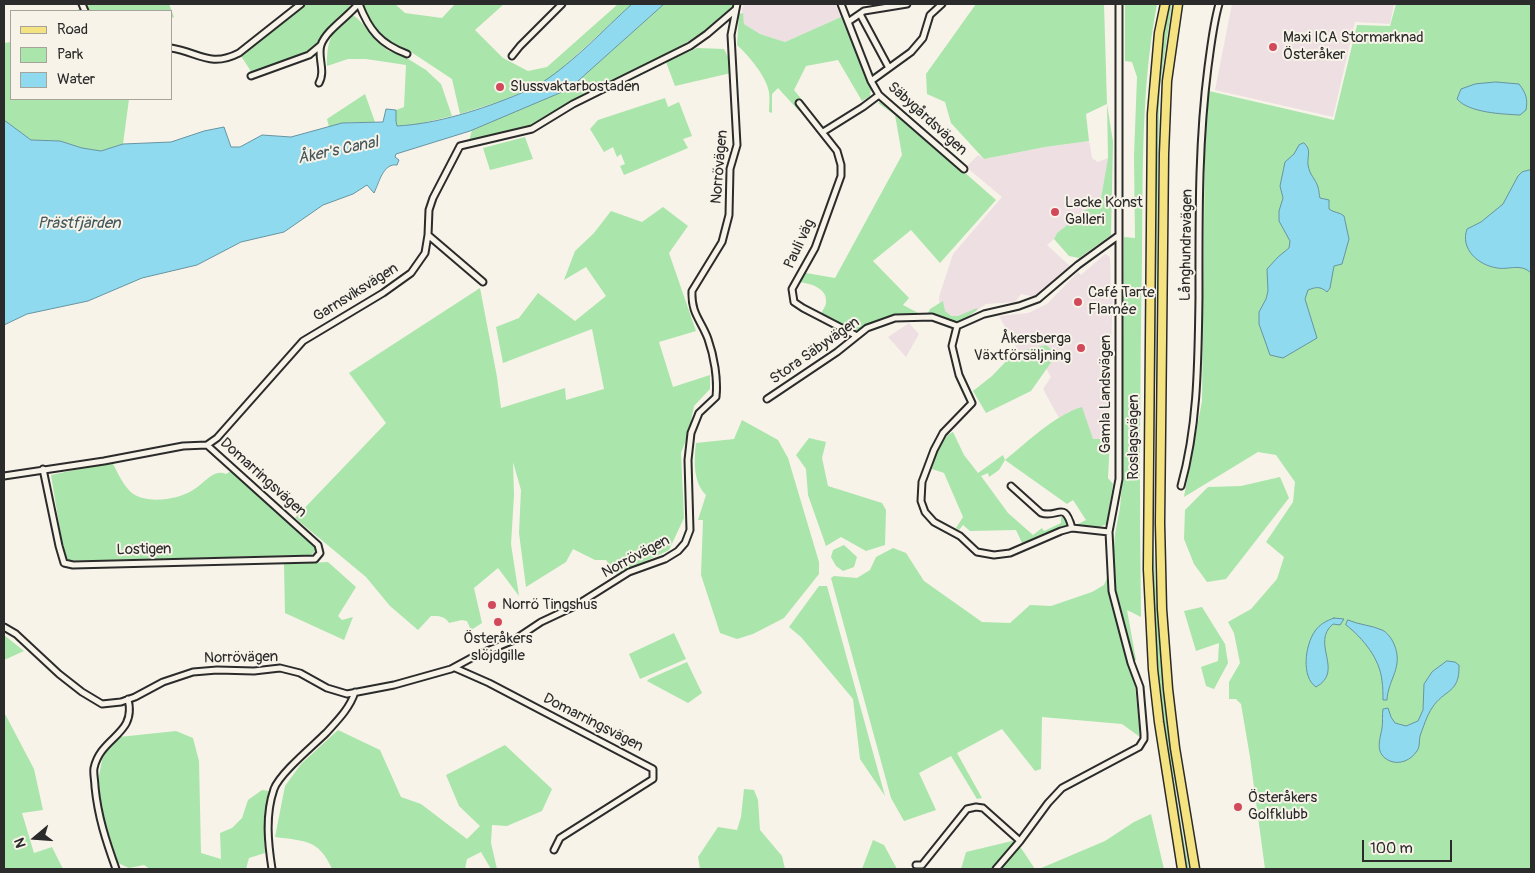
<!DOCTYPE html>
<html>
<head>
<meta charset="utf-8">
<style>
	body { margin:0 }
	#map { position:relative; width:1535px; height:873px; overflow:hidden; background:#f7f3e8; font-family:Pangolin,sans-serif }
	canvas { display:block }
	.frame { position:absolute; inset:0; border:5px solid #2b2b2b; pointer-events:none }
	.legend { position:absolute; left:10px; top:10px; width:162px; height:90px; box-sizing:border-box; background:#f7f3e8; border:1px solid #a5a39c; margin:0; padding:6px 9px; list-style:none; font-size:15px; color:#2b2b2b }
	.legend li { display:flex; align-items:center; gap:10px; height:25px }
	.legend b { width:25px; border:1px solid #a5a39c }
	.north { position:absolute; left:10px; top:813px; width:50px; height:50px; -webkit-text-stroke:4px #f7f3e8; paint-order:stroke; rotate:252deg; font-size:14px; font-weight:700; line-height:20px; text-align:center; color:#2b2b2b }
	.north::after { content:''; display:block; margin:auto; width:18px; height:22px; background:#2b2b2b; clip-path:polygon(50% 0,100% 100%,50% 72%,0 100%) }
	.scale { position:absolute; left:1362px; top:840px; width:90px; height:22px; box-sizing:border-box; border:2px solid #2b2b2b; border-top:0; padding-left:6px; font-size:15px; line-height:18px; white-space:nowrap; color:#2b2b2b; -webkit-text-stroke:4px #f7f3e8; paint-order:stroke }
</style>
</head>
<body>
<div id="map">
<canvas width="1535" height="873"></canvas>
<div class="frame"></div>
<ul class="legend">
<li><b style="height:6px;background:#f5e382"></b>Road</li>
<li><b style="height:14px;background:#aae5ab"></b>Park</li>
<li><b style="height:14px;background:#8fdaef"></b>Water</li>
</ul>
<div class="north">N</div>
<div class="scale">100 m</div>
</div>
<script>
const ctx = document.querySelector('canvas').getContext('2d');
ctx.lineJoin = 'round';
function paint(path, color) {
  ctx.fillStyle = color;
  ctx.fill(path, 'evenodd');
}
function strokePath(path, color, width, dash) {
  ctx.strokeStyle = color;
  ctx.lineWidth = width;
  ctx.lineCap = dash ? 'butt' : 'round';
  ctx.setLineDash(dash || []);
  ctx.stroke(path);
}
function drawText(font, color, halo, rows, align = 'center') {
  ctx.font = font + ' Pangolin,sans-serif';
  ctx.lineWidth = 4;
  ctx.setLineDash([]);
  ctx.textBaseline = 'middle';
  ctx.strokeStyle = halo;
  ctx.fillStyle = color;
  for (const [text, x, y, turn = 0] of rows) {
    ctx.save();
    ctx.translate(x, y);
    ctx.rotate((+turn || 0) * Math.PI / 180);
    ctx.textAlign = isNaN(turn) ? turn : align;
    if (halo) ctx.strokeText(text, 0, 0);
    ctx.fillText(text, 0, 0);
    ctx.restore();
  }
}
paint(new Path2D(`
	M744 4H835L841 17 785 42 760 34 744 24 742 9Z
	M1232 4H1394L1390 24 1355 22 1333 117 1215 90Z
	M1089 141 1092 158 1098 162 1108 158 1101 198 1057 233 1054 239 1047 245 1070 266 1036 297 1021 294 1015 302 986 304 962 321H955L940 310 939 297 953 254 1002 197 972 172 967 166 978 155 984 159 1045 147Z
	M1105 254 1110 257 1111 291 1113 293 1109 397 1110 439H1093L1070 411 1059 418 1043 389 1051 377 1046 368 1057 354 1046 345 1019 352 999 316 1028 313 1047 304 1078 272 1081 275Z
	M909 323 919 334 906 357 888 337Z`), '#eedfe3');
paint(new Path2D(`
	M83 4H169L174 17 171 18V11H77Z
	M307 4 350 5 347 11 329 29 313 49 252 73 241 56Z
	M360 4H395L405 13 442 18 455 4H504L475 30 503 58 528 71 547 67 618 4H632L559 71 541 84 501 101 460 114 452 79 411 52 390 43 374 27 359 10Z
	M664 4H733C724 31 602 86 572 102 558 110 544 120 529 126 510 134 489 137 469 141L472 130 569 89Z
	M976 4H1104L1107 104 1113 142 1111 235 1079 258 1069 256 1054 239 1057 233 1101 198 1108 158 1107 104 1086 114 1089 141 1045 147 984 159 951 123 945 102 927 94 926 74Z
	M1125 4H1157C1141 87 1143 172 1142 257 1140 377 1139 497 1141 617L1127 610 1136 660 1126 659 1135 686 1140 737 1122 724 1042 717 1041 769 1035 771 1002 729 957 753 982 798 977 799 951 756 919 773 936 810 904 821 891 798 831 578 834 576 857 578 870 570 876 557 893 548 906 553 924 581 982 622 1010 623 1030 605 1051 606 1092 592 1104 585 1113 564 1115 534 1120 508 1122 484 1124 237 1135 238 1134 156 1137 77 1132 62 1125 61Z
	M1168 4H1172L1160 88 1159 111 1153 529C1157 644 1168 757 1189 869H1186L1175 810 1159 686 1151 571 1155 144 1157 85Z
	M1396 4H1531V869H1265L1250 757 1241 704 1236 699H1229V682L1240 663 1234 633 1228 622 1251 609 1277 579 1284 557 1266 542 1293 502 1295 482 1276 455 1258 452 1184 497 1202 401 1205 143 1209 91 1334 120 1357 25 1390 26Z
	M743 13 744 24 760 34 785 42 841 17 871 89 870 96 862 101 838 60 806 66 794 90 807 106 799 111 778 88 772 94V113L769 112C769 106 770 98 769 92 766 76 749 56 737 45L739 14Z
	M352 15 357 18 387 50 405 57 426 70 441 84 452 116 414 125 397 126 396 121V110L404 107 406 65 366 59H348L327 66C327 37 331 34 352 15Z
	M11 42V99H129L123 144 101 151 82 148 60 141 31 140 4 120V43Z
	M697 48 724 49 728 57 731 73 675 86 666 62Z
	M365 94 375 122 342 123 329 127 327 119Z
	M665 98 668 107 679 102 692 136 683 139 688 148 624 175 620 166 625 164 621 154 617 157 613 147 604 152 590 129 598 120Z
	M883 101 996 200 940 263 911 230 873 261 909 298 903 305 922 315C896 317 879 320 856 332L825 318 821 314C822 311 826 306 826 303 828 288 811 284 800 282L806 273 835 278 902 155 895 115 878 103Z
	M525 137 533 159 490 170 483 148Z
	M663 207 688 226 669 253 696 331 659 342 673 387 710 375V389L694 406 688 435 681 453 684 518 669 550 617 575 606 560H595L573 549 566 562 526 587 519 533 521 490 513 462 514 495 511 544 519 596 498 568 474 588 482 623 471 630 467 621 462 620 449 623C445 616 439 616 431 616L418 630 390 606 366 577 295 518 386 423 349 373 480 288 497 377 501 408 565 388 566 400 604 389 592 329 503 363 496 327 519 318 538 293 575 321 606 296 586 267 564 280 575 251 594 233 611 211 642 222Z
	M943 301 945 311 951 316H958L977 308V310L962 321 956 323 928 313 930 309Z
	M1046 345 1057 354 1031 391 986 413 973 391 992 376 1014 353Z
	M1082 407 1093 439H1110L1108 478 1113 484 1107 524 1099 527 1079 526 1078 524 1086 520 1073 500 1067 504 1005 460 999 470 989 477 988 473 981 476 1008 513 1033 535 1042 528 1044 531 1061 523V517H1066L1070 526 1023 545 1016 530 970 531 963 525 959 530 956 528 963 517 944 473 932 469C936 455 939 438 953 432L964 455 978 473 1003 455 1005 460C1029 441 1053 416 1082 407Z
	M742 420 778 440 788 458 819 562V574L784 618 753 634 737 639 720 633 701 575 703 520H698L706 495C693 482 694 461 696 443L734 439Z
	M809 438 826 442 822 458 828 486 882 503 886 510 885 545 866 551 841 537 826 546 808 495 806 469 796 455Z
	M112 462C117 471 121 481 128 489 141 506 178 500 193 490 204 484 213 468 226 474L231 471 315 544 316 550 311 555 68 561 63 548 51 475Z
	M1280 477 1289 498 1226 579 1207 582 1194 564 1184 539 1185 510 1208 487 1241 486Z
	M844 545 857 557 854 567 843 571 836 566 831 557 833 550Z
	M328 562 356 587 338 616 342 620 353 617 344 640 285 613 284 564Z
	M819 586H827L885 796 860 759 853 699 801 637 789 627Z
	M1202 607 1225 644 1228 663 1214 689 1206 686 1201 667 1218 661 1219 643 1196 651 1184 611Z
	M674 633 686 659 640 679 629 654Z
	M4 635 24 651 4 660Z
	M687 662 702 693 688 703 647 681 649 679Z
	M4 712 34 769 43 810 22 813 34 853 52 847 63 869H4Z
	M338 730 380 750 401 797 421 804 467 839 480 826 459 806 446 775 505 745 552 789 542 811 507 826 492 825 491 843 497 869H491L481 852 467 859 465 869H332C319 839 304 841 275 837L285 786 301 764Z
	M176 731 193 738 199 761 201 853 221 859 220 833 232 828 242 818 248 800 262 790 269 791 264 822 265 853 249 858 246 869H150L144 865 129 868 118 863 102 813 98 781 102 760 107 750 119 737Z
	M744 789 754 790 758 800 760 830 782 856 785 869H700L698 857 718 827 737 830 741 817Z
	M1151 814 1164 869H1039L1105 841 1134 822Z
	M873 840 884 845 897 869H862Z
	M1012 841 1017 842 1035 869H961L966 852Z`), '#aae5ab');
const water = new Path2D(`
	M632 4H664L569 89 470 131 396 154 395 157 399 160 397 165C383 163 379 183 374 193L367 185 353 194 323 205 284 232 241 242 197 265 142 278 88 301 27 314 4 325V120L31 140 60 141 82 148 101 151 123 144 171 142 204 131 224 127 231 147H240L262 135 291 137 342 123 383 122 386 109 396 110V121L397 126C437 124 483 109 519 94 527 90 536 87 543 82 576 60 603 30 632 4Z
	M1496 82 1519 84C1526 93 1528 99 1526 110L1520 115C1503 114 1469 113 1457 99L1461 89 1475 84Z
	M1304 143C1312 150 1307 156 1308 165 1310 176 1315 178 1318 187 1319 190 1319 195 1320 198L1329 200V209C1334 213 1340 212 1344 216L1349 239 1342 264 1334 266 1330 288 1327 292C1320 286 1316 287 1308 290L1305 299 1317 338 1283 358 1270 355 1259 324V312L1266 299 1268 291 1267 269 1278 257 1289 248 1290 241 1279 221V211L1283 198 1280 186 1285 162 1294 154 1299 145Z
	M1531 170V273C1521 263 1509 270 1497 268 1478 265 1460 249 1467 229L1481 222 1503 204 1518 176 1522 172Z
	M1334 618 1344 619 1340 625 1333 624C1310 643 1345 671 1316 687 1301 677 1305 645 1315 631 1320 624 1326 621 1334 618Z
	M1348 620C1359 625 1371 625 1382 630 1387 632 1392 639 1394 644 1404 667 1388 679 1387 700H1383C1383 694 1383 687 1382 681 1380 659 1363 638 1346 625Z
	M1447 661 1455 662 1459 665C1460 694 1444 689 1432 708 1427 715 1423 728 1420 736 1419 741 1420 747 1417 751 1411 760 1400 765 1390 761 1374 754 1380 740 1382 728 1383 722 1382 715 1383 709L1388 708 1391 717 1395 723 1406 726 1418 721 1423 710 1424 684 1432 672Z`);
paint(water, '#8fdaef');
strokePath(water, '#6794a1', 1);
const minor = new Path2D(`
	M82 4 85 11
	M359 4C369 30 380 44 407 54
	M841 4 871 81 879 95 964 169
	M860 14 889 68
	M848 22 864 11 907 4
	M171 48C198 52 210 68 239 53L301 4
	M512 56 520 46 562 4
	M251 76 309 55 321 45
	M871 81 911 52 923 38 930 15 942 4
	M319 83C326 71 317 57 321 45 326 30 349 16 358 4
	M799 103 837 151 841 165V176L815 248 792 289 794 302 803 308 857 336
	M823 132 863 107 879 95
	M428 235 483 282
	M957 326 952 346 959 375 972 403 943 433 934 450 922 482 921 501 925 512 934 522 960 536 977 552 994 555 1010 553 1061 531 1072 528 1109 532
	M767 399 837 352 867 328 895 318 932 317 957 326 984 314 1019 306 1038 299 1078 265 1118 236
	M43 469 59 546 64 563 73 565 315 559 320 553 318 545 207 445
	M4 476 104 461 183 446 207 445 217 438 303 341 383 293 411 273 425 253 428 235 429 210 433 198 460 146 532 129 573 104 690 46 707 34 735 10
	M1011 486 1041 513C1058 519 1064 499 1072 528
	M1181 486C1198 425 1198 362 1199 298 1199 221 1198 144 1208 67 1211 46 1213 25 1219 4
	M4 627 16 634 59 674 82 692 102 704 121 702 135 697 163 682 193 672 217 670 254 671 280 668 300 673 327 688 347 694 394 685 451 669 475 656 514 640 541 622 575 606 629 572 665 559 678 551 685 543 690 530 688 460 691 433 699 413 716 397C718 379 714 356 708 339 701 320 691 314 692 291L722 242 729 215 730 169 737 145 731 35 737 4
	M455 668 489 683 653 769V779L560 838 554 850
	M916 865H922L967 809 976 807 983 808 1020 841
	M116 869C106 841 98 817 95 787 95 781 93 773 94 768 101 736 137 735 128 699
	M272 869C268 843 265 815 274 789 280 773 313 746 326 733 337 721 350 708 355 692
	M996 869 1020 841 1048 803 1062 788 1139 747 1144 739V734L1140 687 1131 663 1112 591 1109 532 1119 479V4`);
const primary = new Path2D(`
	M1165 4 1159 33 1152 114 1148 569 1153 669 1159 722 1182 869
	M1178 4 1167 81 1164 154 1160 523 1162 609 1168 689 1175 748 1195 869`);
strokePath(minor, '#2b2b2b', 9);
strokePath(primary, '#2b2b2b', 11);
strokePath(minor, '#f7f3e8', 5);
strokePath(primary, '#f5e382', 8);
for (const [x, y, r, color] of [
	[1273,47,5,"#d1495b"],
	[500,87,5,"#d1495b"],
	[1055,212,5,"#d1495b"],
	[1078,302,5,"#d1495b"],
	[1081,348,5,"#d1495b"],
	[492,605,5,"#d1495b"],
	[498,622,5,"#d1495b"],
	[1238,807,5,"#d1495b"]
]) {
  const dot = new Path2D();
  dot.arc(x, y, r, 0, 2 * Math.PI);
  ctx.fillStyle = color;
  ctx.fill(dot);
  strokePath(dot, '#f7f3e8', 2);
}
drawText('15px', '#2b2b2b', '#f7f3e8', [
	["Maxi ICA Stormarknad",1283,38],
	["Österåker",1283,55],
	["Slussvaktarbostaden",510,87],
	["Lacke Konst",1065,203],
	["Galleri",1065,220],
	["Café Tarte",1088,293],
	["Flamée",1088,310],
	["Åkersberga",1071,339,"right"],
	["Växtförsäljning",1071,356,"right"],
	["Norrö Tingshus",502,605],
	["Österåkers",498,639,"center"],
	["slöjdgille",498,656,"center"],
	["Österåkers",1248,798],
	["Golfklubb",1248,815]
], 'left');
drawText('15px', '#2b2b2b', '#f7f3e8', [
	["Säbygårdsvägen",927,119,42],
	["Norrövägen",720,167,-85],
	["Pauli väg",800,244,-65],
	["Långhundravägen",1187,245,-89],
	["Garnsviksvägen",356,293,-32],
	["Stora Säbyvägen",815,351,-35],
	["Gamla Landsvägen",1106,394,-90],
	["Roslagsvägen",1134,437,-90],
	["Domarringsvägen",263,478,42],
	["Lostigen",144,550,-1],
	["Norrövägen",636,557,-28],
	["Norrövägen",241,658,-1],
	["Domarringsvägen",593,723,27]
]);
drawText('italic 16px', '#44575c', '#f7f3e8', [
	["Åker's Canal",338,151,-12],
	["Prästfjärden",79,224]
]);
</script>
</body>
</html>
